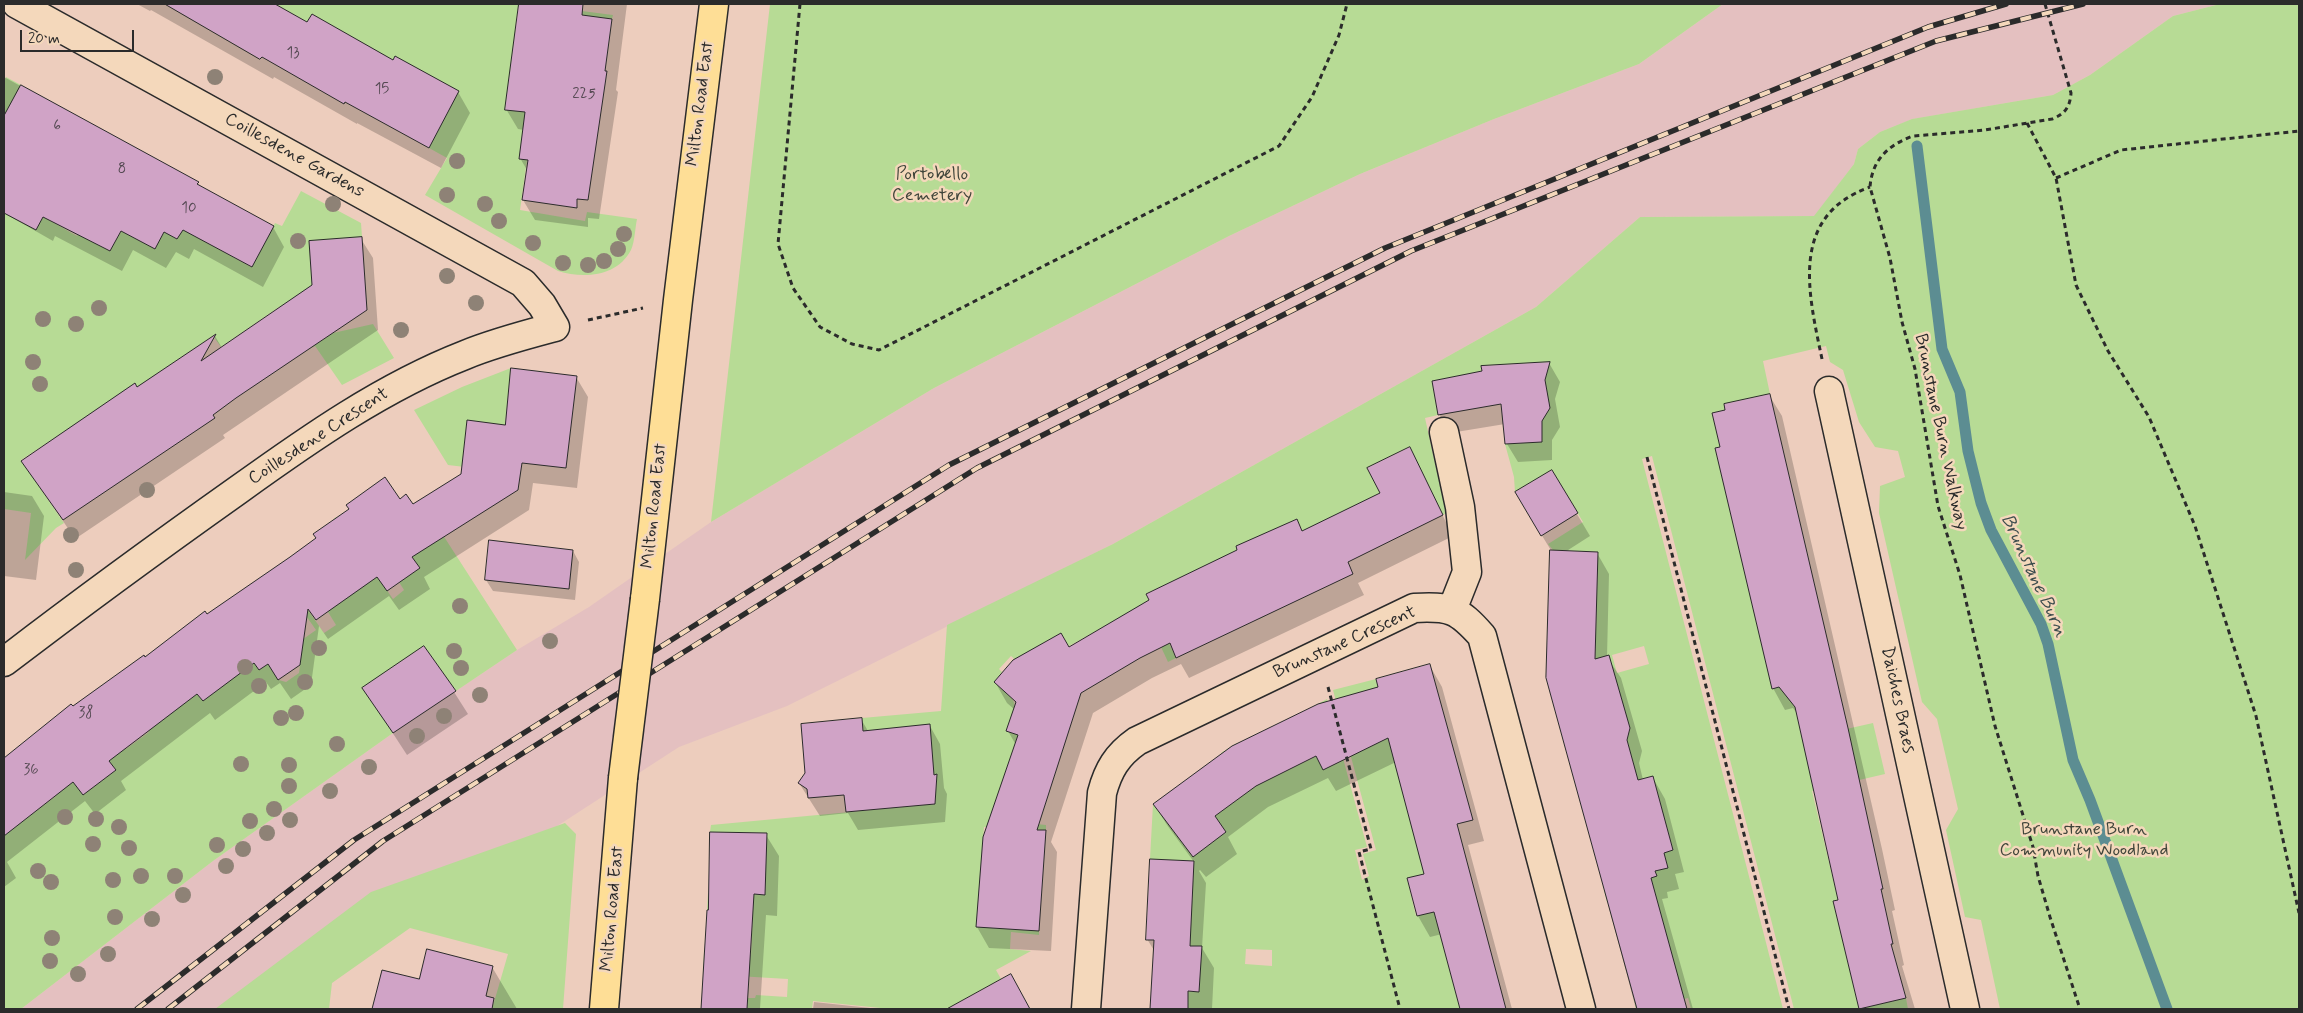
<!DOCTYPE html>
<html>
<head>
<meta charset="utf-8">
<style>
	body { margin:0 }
	#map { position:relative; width:2303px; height:1013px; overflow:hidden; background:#edcdbd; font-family:Mynerve,sans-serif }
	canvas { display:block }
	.frame { position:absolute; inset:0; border:5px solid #2b2b2b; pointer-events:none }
	.scale { position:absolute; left:20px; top:30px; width:114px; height:22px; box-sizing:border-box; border:2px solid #2b2b2b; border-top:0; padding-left:6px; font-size:15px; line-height:18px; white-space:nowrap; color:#2b2b2b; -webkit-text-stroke:4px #f4d8bb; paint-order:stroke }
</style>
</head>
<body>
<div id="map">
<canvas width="2303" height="1013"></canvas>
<div class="frame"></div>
<div class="scale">20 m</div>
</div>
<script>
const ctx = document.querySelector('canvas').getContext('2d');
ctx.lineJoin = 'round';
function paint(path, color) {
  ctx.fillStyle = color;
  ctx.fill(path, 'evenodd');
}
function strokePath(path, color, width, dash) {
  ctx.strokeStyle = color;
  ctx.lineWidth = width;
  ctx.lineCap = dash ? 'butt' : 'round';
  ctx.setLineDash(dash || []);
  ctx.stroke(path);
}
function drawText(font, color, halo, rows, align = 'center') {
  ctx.font = font + ' Mynerve,sans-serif';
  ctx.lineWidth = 5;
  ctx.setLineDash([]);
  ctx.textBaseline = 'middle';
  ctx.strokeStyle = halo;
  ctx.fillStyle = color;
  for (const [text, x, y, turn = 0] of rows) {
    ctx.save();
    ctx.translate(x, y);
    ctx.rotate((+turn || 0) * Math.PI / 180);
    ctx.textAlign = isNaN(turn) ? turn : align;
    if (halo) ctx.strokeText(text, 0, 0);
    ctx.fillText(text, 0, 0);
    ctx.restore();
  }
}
paint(new Path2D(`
	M1723 4H2220L2173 16 2090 75 2053 95 1913 119 1880 132 1858 149 1854 164 1815 216 1640 217 1536 307 1113 544 787 706 679 747 440 902 287 1009H21L213 861 393 733 517 650 589 607 711 522 934 388 1229 236 1360 174 1494 119 1639 64Z`), '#e4c0c0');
paint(new Path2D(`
	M275 4H565L583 6 582 11 613 15 612 19 518 7 515 30 548 35 519 158 527 160 520 210 585 221 587 212 637 219C635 228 635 241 631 250 617 277 583 279 558 271L425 195 447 158 429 148 378 88 359 41 312 14 290 52 284 49 302 19Z
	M770 4H1723L1639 64 1494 119 1360 174 1229 236 934 388 711 522Z
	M2220 4H2299V1009H2000L1981 920 1965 917 1946 830 1958 809 1937 719 1922 702 1879 513 1880 486 1905 477 1898 451 1875 447 1859 422 1843 370 1830 362 1826 346 1763 361 1770 394 1724 404 1725 410 1712 413 1720 447 1715 448 1772 688 1790 685 1802 739 1873 723 1885 774 1812 791 1838 900 1833 901 1859 1009 1906 998 1908 1009H1794L1652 456 1642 459 1783 1009H1691L1688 998 1646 1009H1636L1634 999 1680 986 1654 890 1607 902 1604 890 1657 876 1655 871 1668 867 1664 853 1673 850 1667 827 1645 833 1640 811 1661 805 1653 776 1632 781 1634 765 1627 740 1630 728 1624 708 1595 672 1598 552 1553 550 1548 544 1583 522 1552 470 1515 492 1514 477 1505 444 1537 442 1542 416 1549 410 1545 380 1547 372 1537 363 1481 366 1483 389 1459 376 1432 381 1438 415 1425 418 1446 513 1443 515 1409 447 1367 468 1380 493 1308 544 1297 519 1264 534 1265 616 1260 619 1240 577 1205 566 1146 594 1176 658 1168 662 1161 647 1125 615 1069 646 1061 633 1043 643 1035 677 1011 656 999 669 1002 672 994 682C1020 705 1018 699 1006 731L1018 735 996 800 1037 824 1046 825V830L984 827 981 868 1039 925V935L1011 932 1010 949 1031 951 996 970 1001 979 947 1009H890L813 1001 812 1009H747L748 998H755L756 995 787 997 788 979 703 974 704 953 751 955 753 913 707 910 708 893 765 894 766 875H755L756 849H767V833L710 832 711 825 935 804 937 774 919 776 865 748 862 718 941 711 947 625 1113 544 1536 307 1640 217 1814 216 1854 164 1858 149 1880 132 1912 119 2053 95 2090 75 2173 16ZM1644 646 1649 664 1617 673 1612 655Z
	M6 77 21 85 4 116V81Z
	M7 146 19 221 36 230 64 178 60 200 49 220 77 236 99 197 95 243 110 251 121 231 155 249 164 232 177 239 193 211 189 233 251 267 275 223 282 226 301 191 361 223 362 237 312 288 306 332 315 345 333 333 373 324 394 358 342 385 315 346 309 349 279 307 221 347 213 336 155 375 193 432 88 416 129 476 119 482 68 429 21 460 64 523 56 528 25 560 31 513 4 509V152Z
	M511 368 505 425 467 421 463 456 499 471 448 465 414 410 462 387Z
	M336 517 393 599 404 590 399 582 420 568 400 540 432 518 517 650 456 691 424 646 363 688 393 733 213 861 21 1009H4V858L5 857 4 855V820L12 829 56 796 53 755 83 795 116 770 104 755 96 707 126 749 149 732 137 716 185 703 197 694 203 701 220 688 224 619 259 670 268 664 279 680 286 682 299 673 300 665 289 649 316 630 273 569 303 603 324 633 336 625 328 612 362 562 333 520Z
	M1376 679 1382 704 1458 828 1460 835 1424 874 1407 879 1416 916 1434 912 1460 1009H1188L1152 990 1199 992 1153 956 1190 942 1194 861 1150 859 1153 804 1181 841 1200 851 1226 832 1215 816 1249 791 1221 753 1237 743 1257 785 1317 756 1323 770 1340 762 1314 706 1327 699 1367 847 1355 850 1362 880 1369 876 1363 854 1376 850 1333 690ZM1246 949 1272 950V966L1245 964Z
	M565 823 576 834 563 1009H492L508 954 410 928 332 983 329 1009H215L371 892Z`), '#b7db95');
paint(new Path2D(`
	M137 4H273L307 24 458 92 470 113 441 168 357 123V124L274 77 273 79 151 10 150 11Z
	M552 4H627L616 90 618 92 599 219 588 218V227L535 220 523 200 527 170 520 158 524 130 518 129 506 109 550 12Z
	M4 77 198 183 200 187 273 227 284 247 263 287 194 249 189 259 176 252 166 268 133 250 122 271 55 236 53 241 4 213Z
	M361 239 373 258 378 330 223 435 225 438 75 539 23 461 215 336 222 348 313 285Z
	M1549 363 1560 382 1555 399 1560 427 1552 440V460L1518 462 1507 444 1505 424 1450 433 1439 414 1483 372Z
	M576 377 588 397 577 488 533 483 529 510 424 577 430 589 399 610 389 596 328 639 319 626 311 685 291 699 280 683 271 689 266 682 215 720 210 713 121 781 126 790 95 814 85 801 7 862 16 878 4 887V760L71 706 72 708 207 616 400 501 413 506 462 475 506 426Z
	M1769 395 1782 416 1882 849 1895 910 1892 911 1904 965 1902 966 1915 1009H1860L1834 902 1840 901 1798 715 1793 708 1785 710 1773 688 1721 448 1726 411Z
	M1409 449 1453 536 1358 583 1364 595 1189 678 1181 664 1152 678 1093 713 1051 842 1057 852 1051 951 989 948 977 927 985 838 1016 745 1008 731 1015 710 1007 703 995 682 1069 648 1296 520 1303 532 1382 494Z
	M1552 472 1590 536 1565 552 1597 553 1609 574 1607 657 1621 678 1642 751 1639 763 1643 780 1653 778 1665 799 1684 872 1675 874 1679 889 1667 892 1668 898 1662 899 1693 1009H1636L1548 678 1552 552 1530 516Z
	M4 492 32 496 44 516 36 580 4 576Z
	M573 551 579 562 575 600 493 591 486 580Z
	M1430 666 1442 687 1484 841 1468 845 1512 1009H1462L1442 934 1430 937 1418 916 1409 879 1426 874 1396 762 1336 791 1328 778 1268 807 1228 837 1237 854 1206 877 1200 870 1199 871 1206 883 1202 948 1214 968 1212 1009H1152L1155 952 1147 939 1151 860 1194 862 1167 825 1154 804 1379 688Z
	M364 689 454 692 468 714 407 755Z
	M861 719 868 731 930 726 940 744 944 788 947 794 945 822 858 830 848 813 820 816 799 783Z
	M766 835 779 856 777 916 766 915 760 1009H703L708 912Z
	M492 967 517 1009H373L383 972 420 981Z
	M1010 975 1029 1009H950Z
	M814 1002 880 1009H813Z`), '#0003');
strokePath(new Path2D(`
	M1917 146 1942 349 1960 392 1968 451 1981 503 1991 530 2041 624 2048 644 2073 760 2090 800 2167 1009`), '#5c8d92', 11);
const building = new Path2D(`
	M165 4H275L307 22 312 14 393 60 395 56 459 91 429 148 345 102 344 104 262 57 260 59Z
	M519 4H583L582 15 612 19 605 71H607L588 200 577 199V208L522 200 528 160 519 159 525 112 505 110Z
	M21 85 199 182 197 184 274 226 252 267 183 230 177 239 164 232 155 249 121 231 110 251 43 217 36 230 4 213V116Z
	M362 237 367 310 236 398 213 415 215 418 63 520 21 461 135 383 137 387 216 334 201 361 312 285 309 241Z
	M1550 362 1545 380 1550 408 1542 421V442L1505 444 1501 404 1438 415 1432 381 1482 371 1481 366Z
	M511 368 577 376 566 468 522 463 518 490 412 557 420 568 387 591 377 577 316 620 308 609 300 665 278 680 268 664 259 670 254 663 203 701 197 694 109 761 116 770 83 795 73 782 4 836V758L71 704 73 706 144 655 145 657 205 611 207 614 290 557 316 538 313 534 349 509 346 505 385 477 400 499 406 494 413 504 461 474 467 420 505 425Z
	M1770 394 1848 728 1883 889H1881L1893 944H1891L1906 998 1859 1009 1833 901 1838 900 1795 707 1779 687 1772 689 1715 448 1720 447 1712 413 1725 410 1724 404Z
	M1410 447 1443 515 1348 562 1353 574 1176 658 1170 643 1140 658 1081 693 1037 830H1046L1039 931 976 927 983 837 1018 735 1006 731 1016 702 994 682 1013 660 1061 633 1069 647 1149 600 1146 594 1237 550 1236 546 1297 519 1302 531 1380 493 1367 468Z
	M1552 470 1578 513 1541 536 1515 492Z
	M489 540 573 550 569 589 485 580Z
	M1550 550 1598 552 1595 659 1609 655 1630 728 1627 740 1638 780 1653 776 1673 850 1664 853 1668 868 1655 871 1657 876 1651 878 1687 1009H1637L1546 678Z
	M424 646 456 691 393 733 362 688Z
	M1430 664 1473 820 1457 824 1506 1009H1460L1434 912 1417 916 1407 878 1424 874 1388 738 1323 770 1316 756 1256 786 1215 816 1226 832 1193 857 1153 804 1232 746 1318 704 1378 687 1376 679Z
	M862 718 863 731 930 724 934 775 937 774 935 804 846 812 844 795 808 798 807 789 798 783 805 773 801 724Z
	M710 832 767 833 765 895 754 894 747 1009H701L707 910H708Z
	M1150 859 1194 861 1190 946H1202L1199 992 1188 991V1009H1150L1154 940H1146Z
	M427 949 493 966 486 996 494 998 492 1009H372L382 970 419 979Z
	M1011 974 1030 1009H947Z`);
paint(building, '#d0a3c6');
strokePath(building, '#2b2b2b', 1);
const minor = new Path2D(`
	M1829 391 1965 1009
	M1444 432 1460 507 1467 572 1452 610
	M4 662C81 603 159 546 238 490 309 439 383 387 465 355 494 343 525 335 555 327L542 305 523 283 17 4
	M1086 1009 1102 793C1108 770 1117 755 1137 741L1414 608C1450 606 1458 609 1482 636L1581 1009`);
const major = new Path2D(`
	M645 599 678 300 714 4
	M604 1009 623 778`);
strokePath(minor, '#2b2b2b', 31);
strokePath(major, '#2b2b2b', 31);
strokePath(new Path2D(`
	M800 4 778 244 793 288 820 327 852 344 879 350 1279 146 1312 97 1339 35 1347 4
	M2045 4 2071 93C2070 107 2065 114 2052 119L1985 130 1913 136C1888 145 1872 160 1870 187L1890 258 1902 322 1915 369 1938 506 1960 575 1995 726 2033 847 2038 876 2050 917 2080 1009
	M2027 123 2056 178 2076 285 2108 351 2149 417 2195 526 2256 716 2299 913
	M2056 178 2121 150 2299 131
	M588 320 643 308
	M1822 359C1808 292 1789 216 1870 187
	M1647 457 1789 1009
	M1328 687 1371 849 1359 852 1400 1009`), '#2b2b2b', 3, [5, 4]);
strokePath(minor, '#f4d8bb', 28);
strokePath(major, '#fede96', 28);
const rail = new Path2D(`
	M137 1009 354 840 949 465 1385 248 1928 27 2006 4
	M168 1009 383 841 977 468 1411 251 1936 41 2083 4`);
strokePath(rail, '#2b2b2b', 5.5);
strokePath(rail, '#f4d8bb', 4, [11]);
const majorBridge = new Path2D(`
	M623 778 645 599`);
strokePath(majorBridge, '#2b2b2b', 31, []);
strokePath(majorBridge, '#fede96', 28);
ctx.fillStyle = '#8e8276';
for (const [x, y] of [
	[215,77],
	[457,161],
	[447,195],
	[333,204],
	[485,204],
	[499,221],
	[624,234],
	[298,241],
	[533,243],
	[618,249],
	[604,261],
	[563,263],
	[588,265],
	[447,276],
	[476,303],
	[99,308],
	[43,319],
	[76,324],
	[401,330],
	[33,362],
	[40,384],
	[147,490],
	[71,535],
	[76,570],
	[460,606],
	[550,641],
	[319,648],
	[454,651],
	[245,667],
	[461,668],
	[305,682],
	[259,686],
	[480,695],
	[296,713],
	[444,716],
	[281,718],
	[417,736],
	[337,744],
	[241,764],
	[289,765],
	[369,767],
	[289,786],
	[330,791],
	[274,809],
	[65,817],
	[96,819],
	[290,820],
	[250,821],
	[119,827],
	[267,833],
	[93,844],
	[217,845],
	[129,848],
	[243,849],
	[226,866],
	[38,871],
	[141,876],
	[175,876],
	[113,880],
	[51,882],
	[183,895],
	[115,917],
	[152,919],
	[52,938],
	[108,954],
	[50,961],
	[78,974]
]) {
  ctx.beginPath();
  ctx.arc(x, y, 8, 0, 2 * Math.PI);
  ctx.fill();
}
drawText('15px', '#544952', null, [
	["13",293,54],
	["15",382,90],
	["225",584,95],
	["6",57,127],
	["8",122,170],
	["10",189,209],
	["38",86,714],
	["36",31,771]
]);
drawText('18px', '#2b2b2b', '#f4d8bb', [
	["Milton Road East",701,104,-83],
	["Coillesdene Gardens",294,156,29],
	["Brunstane Burn Walkway",1940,432,78],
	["Coillesdene Crescent",319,437,-33],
	["Milton Road East",655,506,-84],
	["Brunstane Crescent",1345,643,-24],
	["Daiches Braes",1897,700,78],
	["Milton Road East",613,909,-85]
]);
drawText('18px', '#40453b', '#f4d8bb', [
	["Portobello",932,175],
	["Cemetery",932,196],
	["Brunstane Burn",2084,830],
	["Community Woodland",2084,851]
]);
drawText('italic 19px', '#3b4c4d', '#f4d8bb', [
	["Brunstane Burn",2033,576,65]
]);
</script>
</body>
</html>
